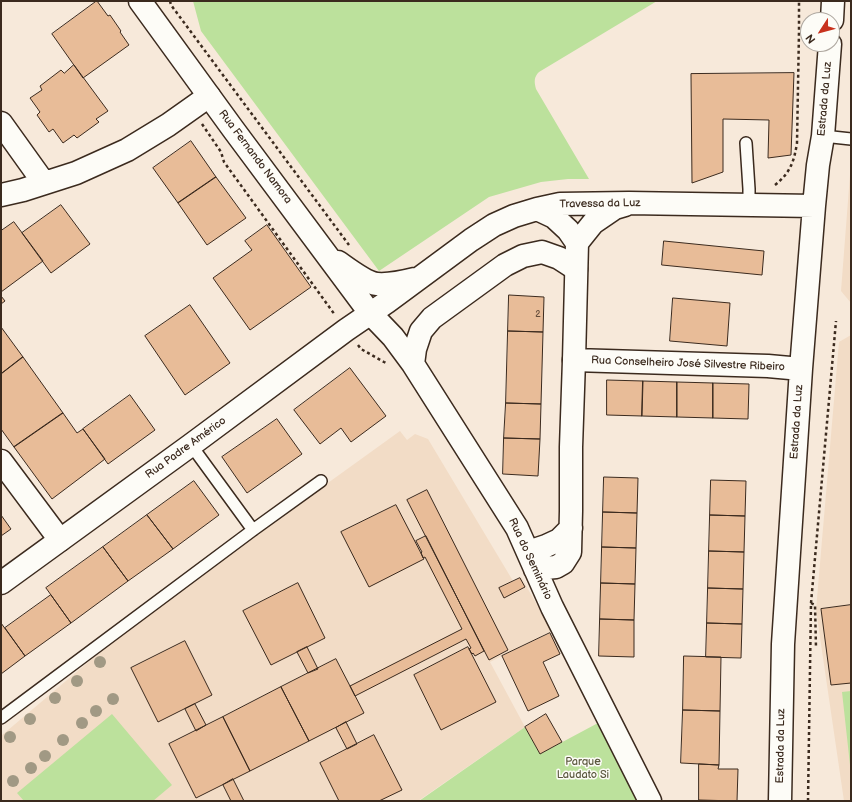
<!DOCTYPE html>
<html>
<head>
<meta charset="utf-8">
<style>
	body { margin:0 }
	#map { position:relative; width:852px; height:802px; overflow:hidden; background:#f7e9da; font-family:"Balsamiq Sans",sans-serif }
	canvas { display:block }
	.frame { position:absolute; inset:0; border:2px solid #3b2a1e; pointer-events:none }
	.north { position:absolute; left:800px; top:12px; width:40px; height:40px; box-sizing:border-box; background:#fdfcf7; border:1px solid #afa8a0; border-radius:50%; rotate:234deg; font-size:11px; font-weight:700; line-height:16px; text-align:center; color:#3b2a1e }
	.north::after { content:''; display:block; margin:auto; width:14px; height:18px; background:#c8321e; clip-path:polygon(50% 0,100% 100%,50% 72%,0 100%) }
</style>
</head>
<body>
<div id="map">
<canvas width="852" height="802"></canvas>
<div class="frame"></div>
<div class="north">N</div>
</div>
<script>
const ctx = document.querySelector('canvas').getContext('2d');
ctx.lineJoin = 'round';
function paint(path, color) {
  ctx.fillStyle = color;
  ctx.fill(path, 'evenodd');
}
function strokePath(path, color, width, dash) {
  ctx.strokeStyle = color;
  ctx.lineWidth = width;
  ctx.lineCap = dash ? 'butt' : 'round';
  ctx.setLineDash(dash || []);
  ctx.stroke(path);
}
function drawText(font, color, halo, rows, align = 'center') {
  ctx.font = font + ' "Balsamiq Sans",sans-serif';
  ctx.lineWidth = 3;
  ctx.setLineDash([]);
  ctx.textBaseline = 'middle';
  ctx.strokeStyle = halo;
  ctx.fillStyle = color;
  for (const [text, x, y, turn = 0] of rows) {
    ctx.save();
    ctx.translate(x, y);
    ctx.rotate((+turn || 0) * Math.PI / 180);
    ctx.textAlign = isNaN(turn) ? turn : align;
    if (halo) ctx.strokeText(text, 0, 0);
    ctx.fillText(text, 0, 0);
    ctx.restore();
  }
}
paint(new Path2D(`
	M851 162V303L841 291Z
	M851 335V801H844L816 610 839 342Z
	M400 431 407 440 415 434 428 439 513 581 521 577 552 631 490 662 525 727 418 801H1V736L86 664 153 609Z`), '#f2dcc6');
paint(new Path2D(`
	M193 1H657L539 72C534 77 534 81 536 89L589 179H568L541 182 489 197 379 271 201 31Z
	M851 691V774L842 692Z
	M112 714 172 785 153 801H24L17 793Z
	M598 723 637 801H419L525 727 540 754Z`), '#bce19c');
const building = new Path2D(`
	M97 1 108 16 110 15 121 31 120 32 129 45 83 78 52 34Z
	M74 65 108 111 96 119 99 122 77 138 74 135 63 143 53 129 49 132 37 115 40 112 30 98 42 90 40 86 61 70 64 73Z
	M794 73 791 155 768 158 769 120 723 119V172L692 183 691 74Z
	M191 141 216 177 178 203 153 168Z
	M216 177 246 218 207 245 178 203Z
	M61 205 90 244 51 273 22 233Z
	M14 222 43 261 1 292V231Z
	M267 225 311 287 250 330 213 278 252 250 245 241Z
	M664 241 764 251 762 275 662 265Z
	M509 295 544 297 543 332 508 331Z
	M1 296 5 301 1 304Z
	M673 298 730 303 727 346 670 341Z
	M190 305 230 363 185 395 145 336Z
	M1 327 23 357 1 374Z
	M508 331 543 332 541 404 506 403Z
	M23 357 63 413 14 447 1 429V374Z
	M350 368 386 416 351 442 341 428 320 444 294 410Z
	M607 380 643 381 642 416 607 415Z
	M643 381 677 382V417L642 416Z
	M677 382 713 383V418L677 417Z
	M713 383 749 384 748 419 713 418Z
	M130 395 155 430 108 464 83 429Z
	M506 403 541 404 540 439 504 438Z
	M63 413 77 433 83 429 105 459 52 499 14 447Z
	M277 419 302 454 247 493 222 457Z
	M504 438 540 439 538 476 503 474Z
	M604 477 638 478 637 513 603 512Z
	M711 480 746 481 745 516 710 515Z
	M194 481 219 515 173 549 147 515Z
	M427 490 508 650 489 660 407 500Z
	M396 505 424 559 369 587 341 532Z
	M603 512 637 513 636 548 602 547Z
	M1 515 11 529 1 536Z
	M147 515 173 549 128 581 103 547Z
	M710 515 745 516 744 552 709 551Z
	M426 536 484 651 475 656 473 653 472 654 469 649 471 648 466 639 355 696 350 686 462 629 425 557 423 558 421 553 422 552 416 541Z
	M103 547 128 581 71 623 46 588Z
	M602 547 636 548 635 584 601 583Z
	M709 551 744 552 743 589 708 588Z
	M520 578 525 587 504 598 499 588Z
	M298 583 325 638 271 665 243 611Z
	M601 583 635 584 634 620 600 619Z
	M708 588 743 589 742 624 707 623Z
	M51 595 71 623 25 656 5 628Z
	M851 605V683L831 685 821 609Z
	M600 619 634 620V657L599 656Z
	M1 623 25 656 1 674Z
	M707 623 742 624 741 658 706 657Z
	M550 633 560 654 543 662 559 696 528 711 502 656Z
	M185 641 212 695 158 722 131 668Z
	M307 647 318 669 308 673 297 652Z
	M468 647 496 702 441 730 414 675Z
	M684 656 721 657 720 711 683 710Z
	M336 659 364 713 309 741 281 687Z
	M281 687 309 741 250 771 223 717Z
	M195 704 206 725 196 731 185 709Z
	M683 710 720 711 719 765 681 763Z
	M546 714 562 742 540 754 525 727Z
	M223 717 250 771 196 798 169 744Z
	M346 722 357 744 347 749 336 728Z
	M374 735 402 790 379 801H339L320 763Z
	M699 764 719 765 718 769H738L737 801 699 800Z
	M233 779 244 801H231L223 785Z`);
paint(building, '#e8bc98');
strokePath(building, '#3b2a1e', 1);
const lane = new Path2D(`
	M823 136 851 139
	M746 143 749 189V204
	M191 445 253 530
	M1 718 253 530 321 481`);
const street = new Path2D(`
	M1 123 44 183
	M1 195 23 190 76 173 127 150 168 125 209 96
	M370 313 393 337 413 364 517 528 552 607 650 801
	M413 364 415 349 421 331 432 318 505 265 523 256 542 252 559 258 576 269
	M1 461 60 540
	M528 552 546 546 559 540 571 528
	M535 569 556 567 563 563 570 552 571 511V447L574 360`);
const secondary = new Path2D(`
	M140 1 233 129 370 313
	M832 20 833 1
	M537 209 554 217 568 230 577 243
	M577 243 574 360 768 366 801 369
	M577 243 593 223 615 208 625 205
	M338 262C348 269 366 283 377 284 390 285 403 282 415 279
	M1 583 191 445 346 330 387 302 471 240 494 225 514 216 537 209 560 204 629 203 814 206
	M780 801 783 644 801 369 814 206 818 165 823 136 830 44`);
strokePath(lane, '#3b2a1e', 14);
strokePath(street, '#3b2a1e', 25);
strokePath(secondary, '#3b2a1e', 25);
strokePath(new Path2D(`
	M170 1 171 5 349 245
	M202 124 221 152 224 162 335 315
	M775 185C790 173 794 162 797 143L799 31V1
	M358 345 361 349 384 362 386 363
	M811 603 815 605 816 648
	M808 801 811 603 836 321`), '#3b2a1e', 2.5, [3, 3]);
strokePath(lane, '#fdfcf7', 11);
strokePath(street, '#fdfcf7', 22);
strokePath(secondary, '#fdfcf7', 22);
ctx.fillStyle = '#a19984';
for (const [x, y] of [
	[100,662],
	[77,681],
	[55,698],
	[113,699],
	[96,711],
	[30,719],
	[82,723],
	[10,737],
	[63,740],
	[45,756],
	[31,768],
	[13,781]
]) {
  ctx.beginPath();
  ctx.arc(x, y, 6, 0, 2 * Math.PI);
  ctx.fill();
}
drawText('9px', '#664e3c', null, [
	["2",538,315]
]);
drawText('11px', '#3b2a1e', '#fdfcf7', [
	["Estrada da Luz",825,99,-85],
	["Rua Fernando Namora",255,157,53],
	["Travessa da Luz",600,204,-1],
	["Rua Conselheiro José Silvestre Ribeiro",688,364,2],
	["Estrada da Luz",797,422,-86],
	["Rua Padre Américo",186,448,-36],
	["Rua do Seminário",530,559,65],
	["Estrada da Luz",781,746,-89]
]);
drawText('11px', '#5b583e', '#fdfcf7', [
	["Parque",583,762],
	["Laudato Si",583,775]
]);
</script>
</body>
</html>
